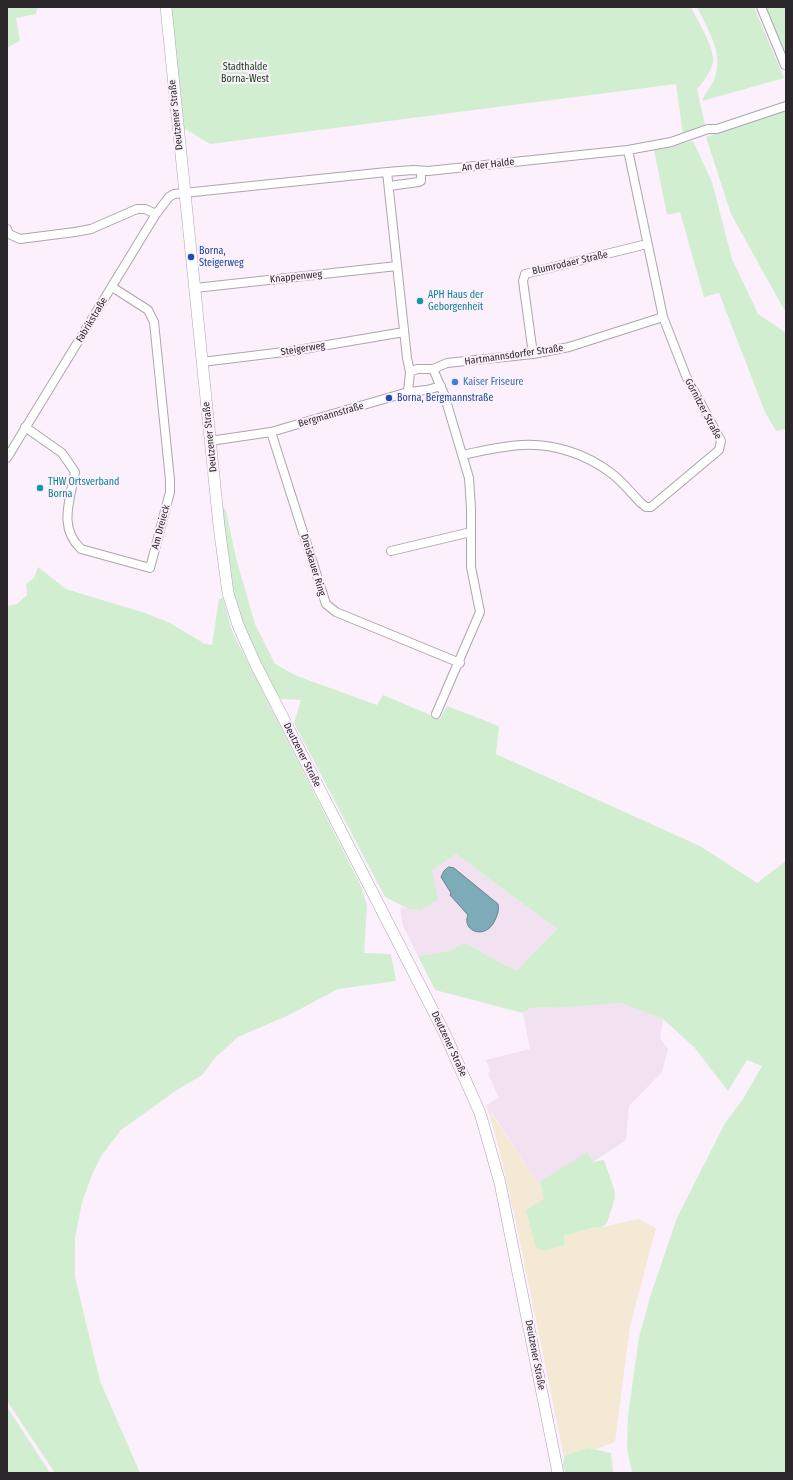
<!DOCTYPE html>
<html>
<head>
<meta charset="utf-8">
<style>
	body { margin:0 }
	#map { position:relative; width:793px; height:1480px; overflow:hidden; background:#fbf0fb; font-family:"Fira Sans Condensed",sans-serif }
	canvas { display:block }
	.frame { position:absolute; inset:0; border:8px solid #2b272b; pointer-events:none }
</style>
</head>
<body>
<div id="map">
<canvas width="793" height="1480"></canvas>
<div class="frame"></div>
</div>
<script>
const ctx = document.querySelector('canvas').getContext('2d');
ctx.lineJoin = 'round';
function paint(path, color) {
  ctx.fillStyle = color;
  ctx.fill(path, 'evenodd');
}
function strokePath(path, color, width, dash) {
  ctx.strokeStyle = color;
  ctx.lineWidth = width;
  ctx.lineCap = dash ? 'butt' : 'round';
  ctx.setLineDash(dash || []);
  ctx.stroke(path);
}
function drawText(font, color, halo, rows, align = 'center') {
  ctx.font = font + ' "Fira Sans Condensed",sans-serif';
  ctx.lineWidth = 4;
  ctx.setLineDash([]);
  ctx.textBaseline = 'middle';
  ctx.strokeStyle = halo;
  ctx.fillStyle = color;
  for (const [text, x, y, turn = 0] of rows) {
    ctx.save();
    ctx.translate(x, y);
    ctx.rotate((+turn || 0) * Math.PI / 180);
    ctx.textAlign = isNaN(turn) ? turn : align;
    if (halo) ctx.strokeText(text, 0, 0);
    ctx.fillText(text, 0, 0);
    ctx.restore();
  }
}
paint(new Path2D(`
	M491 1113 538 1184 540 1182 544 1199 565 1246 564 1236 595 1227H604L638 1219 656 1228 630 1326 615 1442 565 1461 516 1223 500 1152 489 1114Z`), '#f3e9d4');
paint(new Path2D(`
	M456 854 557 929 517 970 500 963 464 942 450 951 418 956 403 926 400 908 415 909 431 870Z
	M621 1003 663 1019 660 1038 668 1049 662 1072 629 1106 626 1140 593 1162 587 1153 538 1184 492 1113 489 1114 486 1105 499 1098 488 1073 491 1072 486 1060 530 1049 523 1013 531 1008 545 1007 557 1008Z`), '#f1e1f1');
paint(new Path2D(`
	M7 7H38L36 14 16 18 20 41 7 48Z
	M171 7H691C697 20 715 48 713 62 711 72 703 82 697 89L705 125 683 135 676 84 210 144 184 128Z
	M697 7H754L784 78 702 101C705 92 712 86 715 77 724 53 707 29 697 7Z
	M766 7H786V56Z
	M786 109V313L731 214 706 137Z
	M693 141 712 182 732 259 758 314 786 333V429L776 431 765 412 719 293 704 297 680 212 667 215 654 150Z
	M221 503 226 511 236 558 255 624 275 664 297 676 377 705 383 695 440 719 447 706 499 726 496 754 700 846 757 883 786 861V1473H632L627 1448 628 1416 639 1337 651 1294 677 1218 725 1123 743 1099 762 1066 747 1060 728 1091 694 1047 663 1019 621 1003 557 1008 545 1007 531 1008 523 1013 435 990 418 956 450 951 464 942 500 963 517 970 557 929 456 854 432 870 438 899 420 911 415 909H409L385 897 294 723 301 700 280 699 249 639 235 606Z
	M38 567 66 589 145 613 170 623 205 644 212 645 219 599 223 598 232 631 360 884 367 905 364 953 391 954 396 981 338 989 289 1015 238 1037 216 1057 202 1075 174 1092 121 1130 102 1155 93 1172 82 1202 75 1238V1277L100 1381 140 1473H55L7 1401V606L17 604 27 595 26 584 34 578Z
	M587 1152 593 1162 604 1160 614 1189 615 1198 607 1223 602 1227H595L564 1236 565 1245 545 1250 536 1248 526 1210 544 1199 540 1182Z
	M7 1407 50 1473H7Z
	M588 1448 611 1453 613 1473H566L563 1466 564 1456Z`), '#d2eed1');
const water = new Path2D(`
	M449 867 454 868 498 904C499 910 498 914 495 920 486 941 461 931 468 915L450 895 451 893 441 877 444 871Z`);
paint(water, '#7eabb8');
strokePath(water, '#65838e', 1);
const minor = new Path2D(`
	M761 7 785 65
	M387 172 407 358 410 372
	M389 186 419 182 421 181V171
	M7 229 9 234 20 239 75 232 91 229 137 209H145L156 214
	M195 288 397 266
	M533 354 523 281 525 274 647 244
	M202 362 292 351 404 332
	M433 369 444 394 469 478 471 508V567L480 612 436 714
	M408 392 410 372 417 369H433L447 363 533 354 569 347 663 317
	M25 427 62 453 75 472C70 501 58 527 81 549L150 568 170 492V480L154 322 148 310 112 287
	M271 432 326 604 336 612 460 663
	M210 441 271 432 408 392 427 390 441 386
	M462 455C482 451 502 446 522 445 553 443 586 454 611 473 622 481 631 493 641 503L646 507H651L719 450 721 441 686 376 663 317 628 150
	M7 458 156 214 169 197 174 194 387 172 413 170 428 171 628 150 671 142 708 129H717L786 106
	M391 551 471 532`);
const secondary = new Path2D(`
	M166 7 219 526 228 593 238 625 255 663 445 1034 480 1113 500 1183 558 1473`);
strokePath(minor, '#aea4af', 10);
strokePath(secondary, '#aea4af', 12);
strokePath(minor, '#fff', 8);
strokePath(secondary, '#fff', 11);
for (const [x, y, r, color] of [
	[191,257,4,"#1a4fb4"],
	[420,301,4,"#0f9aa8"],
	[455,382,4,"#3f7fe0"],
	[389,398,4,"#1a4fb4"],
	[40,488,4,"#0f9aa8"]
]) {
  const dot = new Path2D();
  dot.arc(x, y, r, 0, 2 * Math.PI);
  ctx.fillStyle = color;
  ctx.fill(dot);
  strokePath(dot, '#fbf0fb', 1.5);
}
drawText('10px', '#123c13', '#fbf0fb', [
	["Stadthalde",245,67],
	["Borna-West",245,79]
]);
drawText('10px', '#2b272b', '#fbf0fb', [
	["Deutzener Straße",176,115,-96],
	["An der Halde",488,165,-7],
	["Blumrodaer Straße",570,263,-13],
	["Knappenweg",296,277,-6],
	["Fabrikstraße",92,320,-59],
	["Steigerweg",303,349,-9],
	["Hartmannsdorfer Straße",514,355,-8],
	["Görnitzer Straße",703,409,62],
	["Bergmannstraße",331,415,-16],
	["Deutzener Straße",210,437,-96],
	["Am Dreieck",161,527,-75],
	["Dreiskauer Ring",313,565,73],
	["Deutzener Straße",302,755,63],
	["Deutzener Straße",449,1044,65],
	["Deutzener Straße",535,1355,79]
]);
drawText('10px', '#164399', '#fbf0fb', [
	["Borna,",199,251],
	["Steigerweg",199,263],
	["Borna, Bergmannstraße",397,398]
], 'left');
drawText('10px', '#0d838f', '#fbf0fb', [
	["APH Haus der",428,295],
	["Geborgenheit",428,307],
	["THW Ortsverband",48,482],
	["Borna",48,494]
], 'left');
drawText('10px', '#366cbe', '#fbf0fb', [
	["Kaiser Friseure",463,382]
], 'left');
</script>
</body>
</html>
